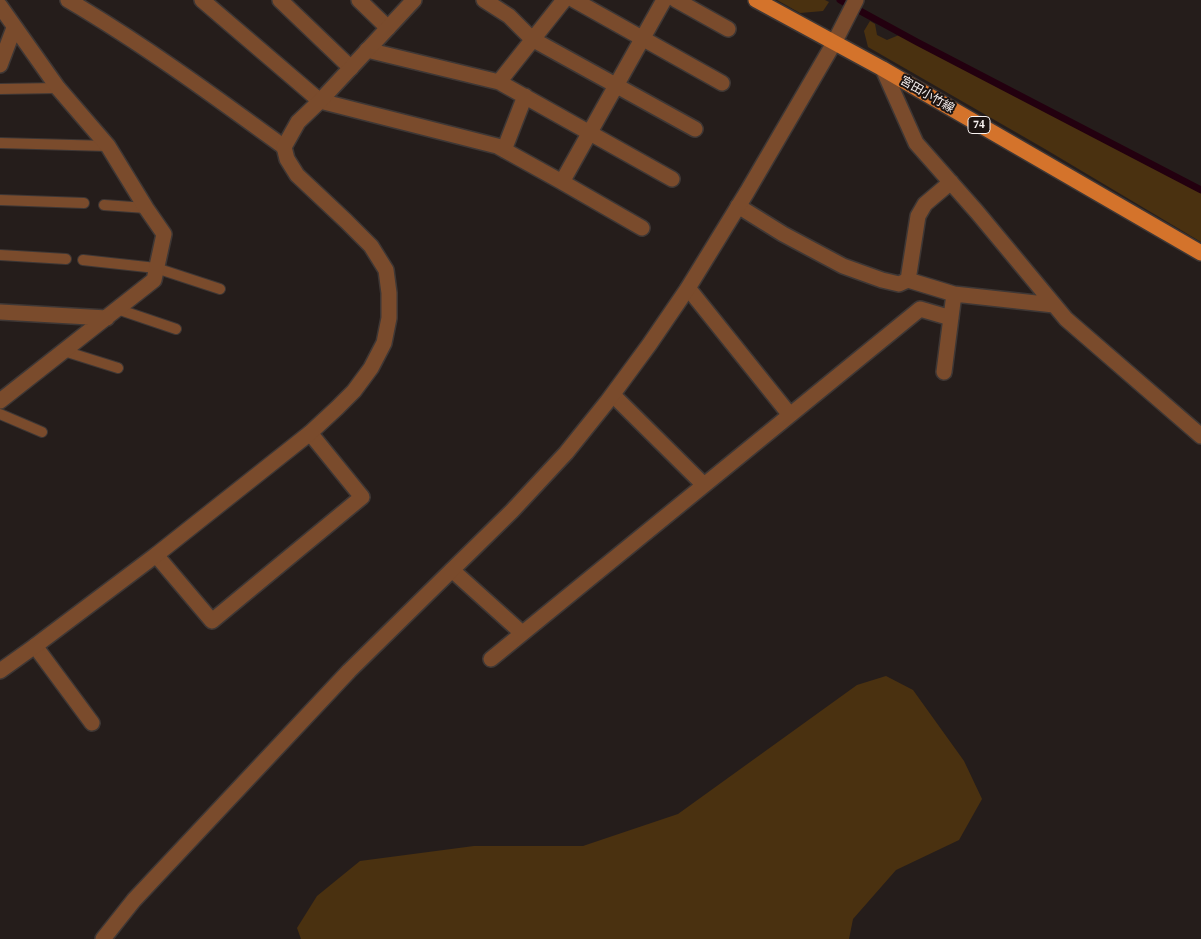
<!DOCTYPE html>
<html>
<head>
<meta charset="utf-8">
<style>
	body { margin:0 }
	canvas { display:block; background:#251d1b }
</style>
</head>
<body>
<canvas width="1201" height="939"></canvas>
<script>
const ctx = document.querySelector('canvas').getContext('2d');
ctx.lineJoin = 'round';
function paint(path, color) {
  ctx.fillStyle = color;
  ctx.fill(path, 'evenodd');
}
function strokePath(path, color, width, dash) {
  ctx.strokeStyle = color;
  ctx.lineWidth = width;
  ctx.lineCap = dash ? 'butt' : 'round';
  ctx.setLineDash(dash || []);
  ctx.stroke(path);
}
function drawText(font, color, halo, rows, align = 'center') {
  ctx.font = font + ' "Source Serif 4","Noto Sans JP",serif';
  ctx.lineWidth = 4;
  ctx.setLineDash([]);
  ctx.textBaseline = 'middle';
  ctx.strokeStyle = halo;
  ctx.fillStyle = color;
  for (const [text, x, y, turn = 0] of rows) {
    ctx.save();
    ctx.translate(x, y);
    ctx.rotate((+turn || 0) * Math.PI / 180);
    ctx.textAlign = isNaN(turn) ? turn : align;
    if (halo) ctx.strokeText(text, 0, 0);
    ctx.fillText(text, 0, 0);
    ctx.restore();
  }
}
paint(new Path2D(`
	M777 0H825L829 2 823 11 800 13Z
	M870 21 875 24 877 35 887 40 899 35 1201 193V242L1045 149 868 47 864 31Z
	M886 676 913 690 964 761 982 799 959 840 896 870 853 919 849 939H301L297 928 317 896 360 861 474 846H583L678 814 857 685Z`), '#4a3110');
strokePath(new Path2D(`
	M840 0 917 42 1201 190`), '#23000f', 7);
const service = new Path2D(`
	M0 89 58 88
	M0 143 108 146
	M0 200 84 203
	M104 205 146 208
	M0 255 66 259
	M83 260 156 268 220 289
	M117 309 176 329
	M64 351 118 368
	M0 414 42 432`);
const minor = new Path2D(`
	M68 0C143 44 214 96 284 147
	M202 0 320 101 497 146 562 182 664 0
	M280 0 351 68
	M359 0 388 28
	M484 0 509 16 532 39 695 129
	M574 0 722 83
	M676 0 728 29
	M0 6 58 88 108 146 146 208 164 234 154 280 0 401
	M367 50 499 82 672 179
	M0 65 14 28
	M883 69 916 143 977 212 1066 319 1201 436
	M499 82 564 0
	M504 150 525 96
	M562 182 642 228
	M951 182 925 204 918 216 908 280 954 294 1054 305
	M738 206 783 234 843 266 882 280 899 284 908 280
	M688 288 790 415
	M0 312 107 318
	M944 372 954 294
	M613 395 704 485
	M156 555 212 621 362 497 310 433
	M452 570 522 633
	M35 646 92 723
	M491 659 920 309 951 318`);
const tertiary = new Path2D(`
	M0 671 35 646 156 555 310 433 337 408 354 391 371 368 384 343 389 318V293L386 270 371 246 346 221 297 175 287 159 284 147 298 122 320 101 414 0
	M103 939 134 900 349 671 512 511 566 453 607 402 649 345 688 288 747 192 834 43 856 0`);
const primary = new Path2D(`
	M756 0 883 69 1201 253`);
strokePath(service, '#3e3735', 12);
strokePath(minor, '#3e3735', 18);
strokePath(tertiary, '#3e3735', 18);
strokePath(primary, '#3e3735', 18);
strokePath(service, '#7a4b2c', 10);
strokePath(minor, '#7a4b2c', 15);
strokePath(tertiary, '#7a4b2c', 15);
strokePath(primary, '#d4732b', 15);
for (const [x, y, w] of [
	[979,125,22]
]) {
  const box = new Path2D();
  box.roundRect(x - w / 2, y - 8.5, w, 17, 4);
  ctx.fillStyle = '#1c1412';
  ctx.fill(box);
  strokePath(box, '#f8f2f1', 1);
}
drawText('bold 11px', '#f8f2f1', null, [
	["74",979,125]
]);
drawText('12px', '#f8f2f1', '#1c1412', [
	["宮田小竹線",927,95,30]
]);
</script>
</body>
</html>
